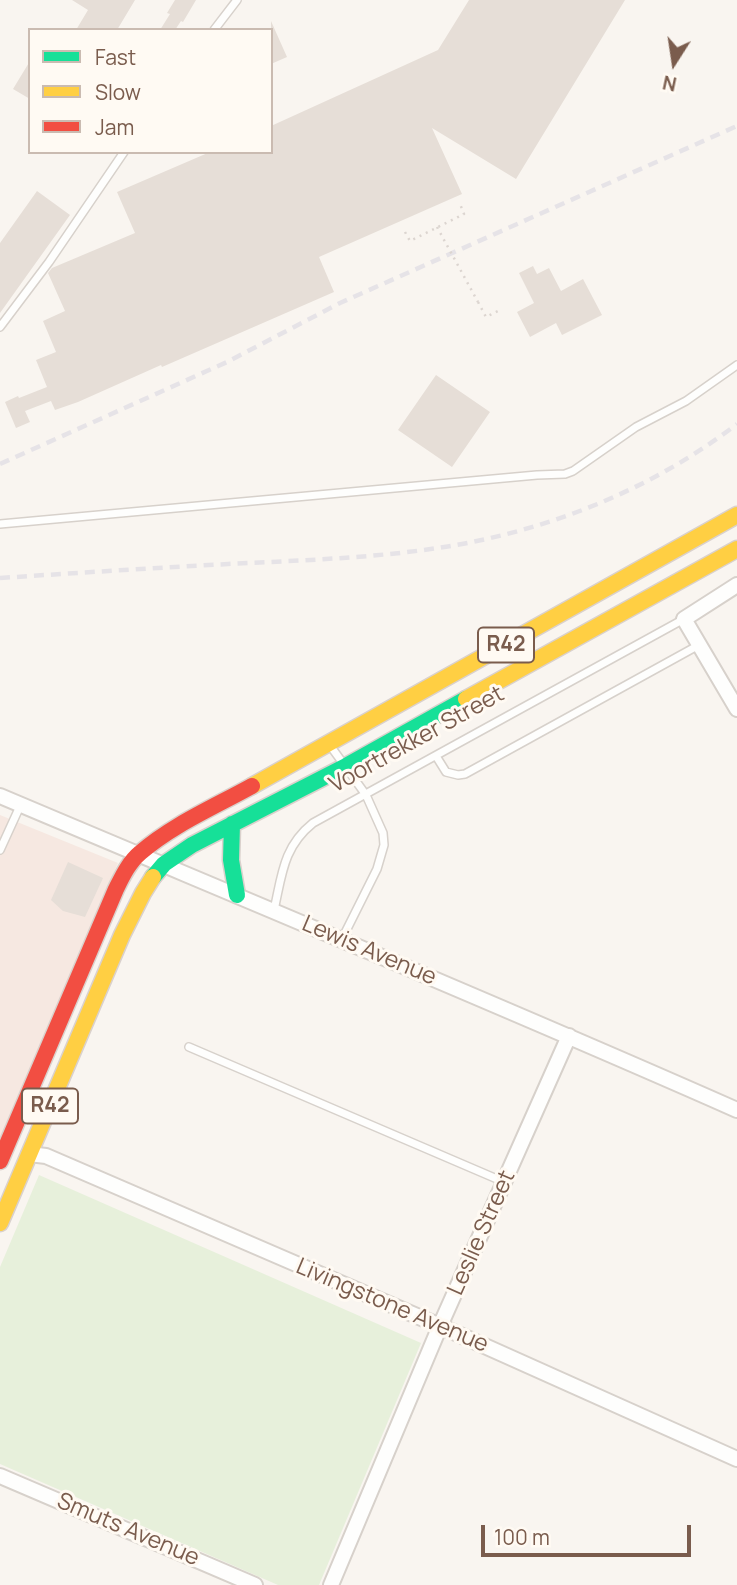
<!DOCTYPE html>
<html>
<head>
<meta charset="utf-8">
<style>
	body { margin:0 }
	#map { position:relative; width:737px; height:1585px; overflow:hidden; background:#f9f5f0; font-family:Manrope,sans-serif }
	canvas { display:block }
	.legend { position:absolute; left:28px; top:28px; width:245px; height:126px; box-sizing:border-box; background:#fffaf3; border:2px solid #cabbb1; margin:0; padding:9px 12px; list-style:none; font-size:21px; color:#7a5c4d }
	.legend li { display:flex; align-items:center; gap:14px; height:35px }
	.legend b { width:35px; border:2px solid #cabbb1 }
	.north { position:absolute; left:639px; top:28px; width:70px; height:70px; -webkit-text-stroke:5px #fffaf3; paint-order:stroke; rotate:192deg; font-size:19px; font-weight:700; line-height:28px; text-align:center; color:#7a5c4d }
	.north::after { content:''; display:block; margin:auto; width:24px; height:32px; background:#7a5c4d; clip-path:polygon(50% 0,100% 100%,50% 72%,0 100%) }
	.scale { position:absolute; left:481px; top:1525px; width:210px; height:32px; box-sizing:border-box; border:4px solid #7a5c4d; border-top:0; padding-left:9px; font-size:21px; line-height:24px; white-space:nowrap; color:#7a5c4d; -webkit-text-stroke:5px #fffaf3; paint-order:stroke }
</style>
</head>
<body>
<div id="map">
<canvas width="737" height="1585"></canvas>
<ul class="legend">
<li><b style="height:9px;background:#16e098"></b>Fast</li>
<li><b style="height:9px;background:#ffcf43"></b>Slow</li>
<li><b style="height:9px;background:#f24e42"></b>Jam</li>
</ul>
<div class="north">N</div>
<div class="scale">100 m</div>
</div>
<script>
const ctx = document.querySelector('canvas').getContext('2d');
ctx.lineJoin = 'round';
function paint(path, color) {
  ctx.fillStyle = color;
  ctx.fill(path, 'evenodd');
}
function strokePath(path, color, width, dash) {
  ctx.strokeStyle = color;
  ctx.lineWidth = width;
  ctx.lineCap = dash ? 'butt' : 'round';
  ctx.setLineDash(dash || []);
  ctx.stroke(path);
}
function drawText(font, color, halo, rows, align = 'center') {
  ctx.font = font + ' Manrope,sans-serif';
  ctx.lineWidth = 6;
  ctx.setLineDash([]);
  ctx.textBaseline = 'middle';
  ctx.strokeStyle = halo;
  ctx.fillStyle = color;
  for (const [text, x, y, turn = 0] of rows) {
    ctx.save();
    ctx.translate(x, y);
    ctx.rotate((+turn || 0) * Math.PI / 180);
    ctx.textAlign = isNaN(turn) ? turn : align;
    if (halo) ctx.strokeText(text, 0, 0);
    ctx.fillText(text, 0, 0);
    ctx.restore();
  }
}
paint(new Path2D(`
	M0 815 118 863 0 1138Z`), '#f6e8e1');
paint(new Path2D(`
	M39 1175 421 1343 319 1585H278L0 1464V1267Z`), '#e7f0db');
paint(new Path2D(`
	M72 0H135L117 30H76L88 10Z
	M175 0H196L183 22 181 21 175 30H160L170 14 167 13Z
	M469 0H625L516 179 432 128 462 194 319 257 334 292 162 367 161 365 78 402 55 410 51 401 25 411 30 422 16 428 5 402 18 396 19 398 47 387 36 360 56 352 43 321 65 311 48 273 52 268 135 233 117 192 210 152H271V126L438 50Z
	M271 21 287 57 271 64Z
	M30 61V99L13 89Z
	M37 191 70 215 0 313V243Z
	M533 266 537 274 549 268 561 291 583 279 602 315 562 335 556 323 530 337 517 312 534 303 519 273Z
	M436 375 490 412 452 467 398 430Z
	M68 862 103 878 85 917 63 911 51 900Z`), '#e6ded7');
const lane = new Path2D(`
	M214 30 237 0
	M0 327 49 262 124 152
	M0 524 537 475 565 474 573 471 636 427 686 401 737 365
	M329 744 366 795 383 833 384 845 377 869 342 939
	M436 756 446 772 458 775 465 774 699 645
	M0 850 21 804
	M274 910C282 875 283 847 313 823L684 619
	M189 1047 504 1182`);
const street = new Path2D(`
	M737 585 684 619 737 709
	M0 796C246 900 493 1002 737 1110
	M29 1154 46 1156 440 1326 737 1459
	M0 1476 255 1585
	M331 1585 440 1326 569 1036`);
const fast = new Path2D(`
	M232 824 231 860 237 895
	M153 877 164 864 192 845 346 766 466 699`);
const slow = new Path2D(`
	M466 699 737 549
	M252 786 737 515
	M0 1223 122 935 143 893 153 877`);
const jam = new Path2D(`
	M0 1161 116 889C122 877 129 862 140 853 172 825 214 807 252 786`);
strokePath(lane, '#d7d1cb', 10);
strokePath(street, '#d7d1cb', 18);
strokePath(fast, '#dad1cc', 19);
strokePath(slow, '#dad1cc', 19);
strokePath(jam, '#dad1cc', 19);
strokePath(new Path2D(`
	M405 232 410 241 464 214 460 204
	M478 302 486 317 498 311`), '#dcd5d0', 2.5, [2, 5]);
strokePath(lane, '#fefefd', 7);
strokePath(street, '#fefefd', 14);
strokePath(fast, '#16e098', 16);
strokePath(slow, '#ffcf43', 16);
strokePath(jam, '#f24e42', 16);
strokePath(new Path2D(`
	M0 464 227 362 340 303 737 126
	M0 578C76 573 152 568 228 564 306 560 385 558 462 544 562 525 656 486 737 424`), '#e6e3e7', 4.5, [10, 7]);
strokePath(new Path2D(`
	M437 227 478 302`), '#dcd5d0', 2.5, [2, 5]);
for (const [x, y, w] of [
	[506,645,56],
	[50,1106,56]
]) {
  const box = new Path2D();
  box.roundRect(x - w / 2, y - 17.5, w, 35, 5);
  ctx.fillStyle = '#fffaf3';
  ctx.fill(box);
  strokePath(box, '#7a5c4d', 2);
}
drawText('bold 21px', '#7a5c4d', null, [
	["R42",506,645],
	["R42",50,1106]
]);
drawText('23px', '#7a5c4d', '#fffaf3', [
	["Voortrekker Street",417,740,-29],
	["Lewis Avenue",369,951,23],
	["Leslie Street",482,1233,-66],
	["Livingstone Avenue",392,1306,23],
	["Smuts Avenue",128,1530,23]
]);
</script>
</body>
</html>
